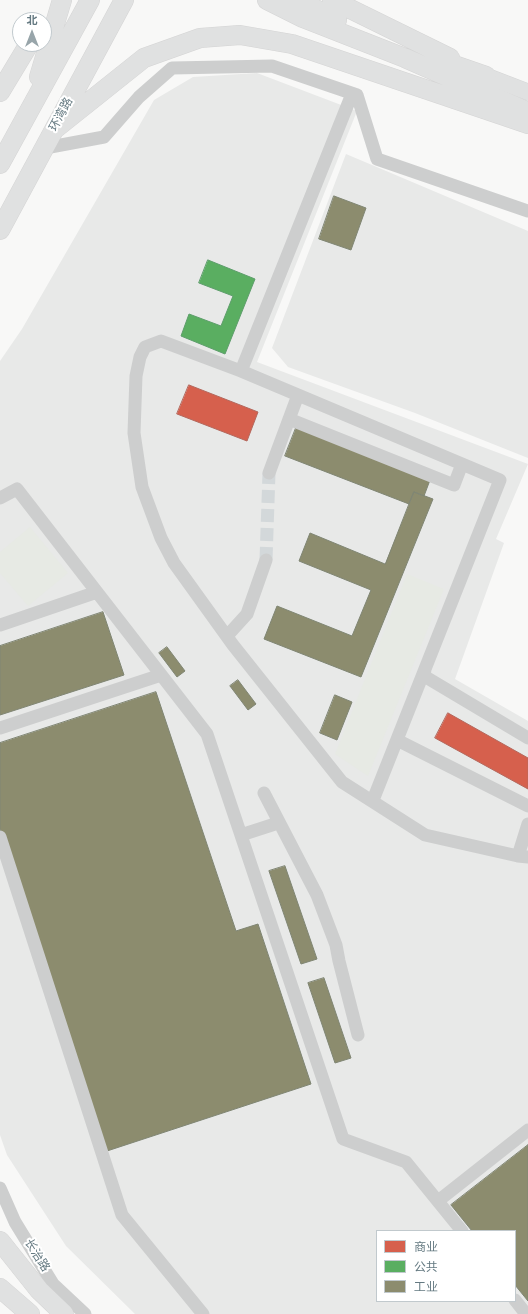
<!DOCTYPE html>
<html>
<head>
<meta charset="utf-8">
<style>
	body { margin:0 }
	#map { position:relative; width:528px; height:1314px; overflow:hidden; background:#f8f8f7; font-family:Overpass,"Noto Sans SC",sans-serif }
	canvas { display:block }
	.legend { position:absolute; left:376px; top:1230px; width:140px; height:72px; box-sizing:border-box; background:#fff; border:1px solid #c1c9cd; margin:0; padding:5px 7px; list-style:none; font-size:12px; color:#647981 }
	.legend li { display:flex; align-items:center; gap:8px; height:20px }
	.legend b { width:20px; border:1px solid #c1c9cd }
	.north { position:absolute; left:12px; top:12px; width:40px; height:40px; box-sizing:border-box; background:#fff; border:1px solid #c1c9cd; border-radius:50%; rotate:0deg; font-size:11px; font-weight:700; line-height:16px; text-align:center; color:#647981 }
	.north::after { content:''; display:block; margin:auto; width:14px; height:18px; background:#98a5aa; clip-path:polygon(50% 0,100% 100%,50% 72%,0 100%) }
</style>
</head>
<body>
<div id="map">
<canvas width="528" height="1314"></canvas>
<ul class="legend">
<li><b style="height:11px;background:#d6604d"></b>商业</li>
<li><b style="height:11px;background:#5aae61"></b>公共</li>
<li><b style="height:11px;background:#8c8c6e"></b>工业</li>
</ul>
<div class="north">北</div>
</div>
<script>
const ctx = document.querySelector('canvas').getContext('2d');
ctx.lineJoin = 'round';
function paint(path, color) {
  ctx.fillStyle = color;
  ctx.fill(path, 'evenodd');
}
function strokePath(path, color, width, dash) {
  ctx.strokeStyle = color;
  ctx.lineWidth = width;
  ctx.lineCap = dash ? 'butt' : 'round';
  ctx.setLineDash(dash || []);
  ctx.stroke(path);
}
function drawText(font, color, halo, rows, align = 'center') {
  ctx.font = font + ' Overpass,"Noto Sans SC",sans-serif';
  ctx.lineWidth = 4;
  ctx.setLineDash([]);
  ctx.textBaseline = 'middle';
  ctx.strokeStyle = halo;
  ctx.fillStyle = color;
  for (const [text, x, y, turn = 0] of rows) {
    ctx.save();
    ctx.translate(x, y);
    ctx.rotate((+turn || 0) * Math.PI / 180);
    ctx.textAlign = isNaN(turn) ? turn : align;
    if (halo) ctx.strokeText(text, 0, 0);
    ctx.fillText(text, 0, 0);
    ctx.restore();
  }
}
paint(new Path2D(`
	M257 73 357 111 257 362 528 464 496 539 504 543 455 679 528 721V1314H135L66 1246 7 1155 0 1135V361L22 329 154 100 193 77ZM377 1231H515V1301H377Z
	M346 154 528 231V458L415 413 288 367 272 348Z`), '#e8e9e8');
paint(new Path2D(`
	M30 527 68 573 28 606 0 573V552Z
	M407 574 444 589 368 776 335 754Z`), '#e7eae4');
const shops = new Path2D(`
	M189 385 258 412 247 441 177 414Z
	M448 713 528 758V789L435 738Z`);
paint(shops, '#d6604d');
strokePath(shops, '#b4685d', 1);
const public = new Path2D(`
	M208 260 255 279 225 354 181 336 189 314 221 326 233 296 199 283Z`);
paint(public, '#5aae61');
strokePath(public, '#5d9e6b', 1);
const industry = new Path2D(`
	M334 196 366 208 351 250 319 239Z
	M296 428 430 480 424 496 414 492 409 504 285 456Z
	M414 492 433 499 361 677 264 639 277 606 352 636 371 590 299 561 310 533 385 564Z
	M103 612 124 675 0 715V646Z
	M167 647 185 671 177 677 159 653Z
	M238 680 256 704 248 710 230 686Z
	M156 692 236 931 258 924 311 1084 107 1151 0 829V743Z
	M335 695 352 702 337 740 320 733Z
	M285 866 317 959 301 964 269 871Z
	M324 978 351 1058 335 1063 308 983Z
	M528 1145V1301L515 1285V1231H472L451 1205Z`);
paint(industry, '#8c8c6e');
strokePath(industry, '#808674', 1);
strokePath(new Path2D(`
	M266 560 269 473`), '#d3d8da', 13, [13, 6]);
const major = new Path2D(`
	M486 76 528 92`);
const highway = new Path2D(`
	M267 0 303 18 405 58 528 112
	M298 0 337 20
	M332 0 450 58
	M434 58 486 76
	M39 77 62 0
	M0 92 29 44
	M55 129 144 58 200 38 240 35 292 44 528 124
	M0 164 90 0
	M0 230 124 0
	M0 1241 39 1290 64 1314
	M0 1288 30 1314`);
strokePath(major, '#d4d5d5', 17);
strokePath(highway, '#d4d4d4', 20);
strokePath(new Path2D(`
	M352 94 241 371 500 480 373 800
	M45 148 104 137 139 97 172 68 272 66 357 95 377 159 528 211
	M241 371 161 341 145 347 140 357 136 376 134 433 142 487 161 538 174 563 233 645 342 782 425 835 518 856
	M289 419 454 485 462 464
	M269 473 298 395
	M0 498 17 489 207 734 343 1139 406 1162 462 1231
	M0 625 97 592
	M227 636 247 614 266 560
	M425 669 424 676 528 738
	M0 728 161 675
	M397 740 528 806
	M264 793 317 895 336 945 339 961 358 1035
	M528 824 518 856 528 857
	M241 835 278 823
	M0 837 122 1215 203 1314
	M0 1188 15 1222 53 1284 85 1314
	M438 1201 528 1130
	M515 1300 526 1314`), '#cdcece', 13);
strokePath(major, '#e0e1e1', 16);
strokePath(highway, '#e0e1e1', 19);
drawText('12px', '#647981', '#fff', [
	["环湾路",62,115,-62],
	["长治路",36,1256,58]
]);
</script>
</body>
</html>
